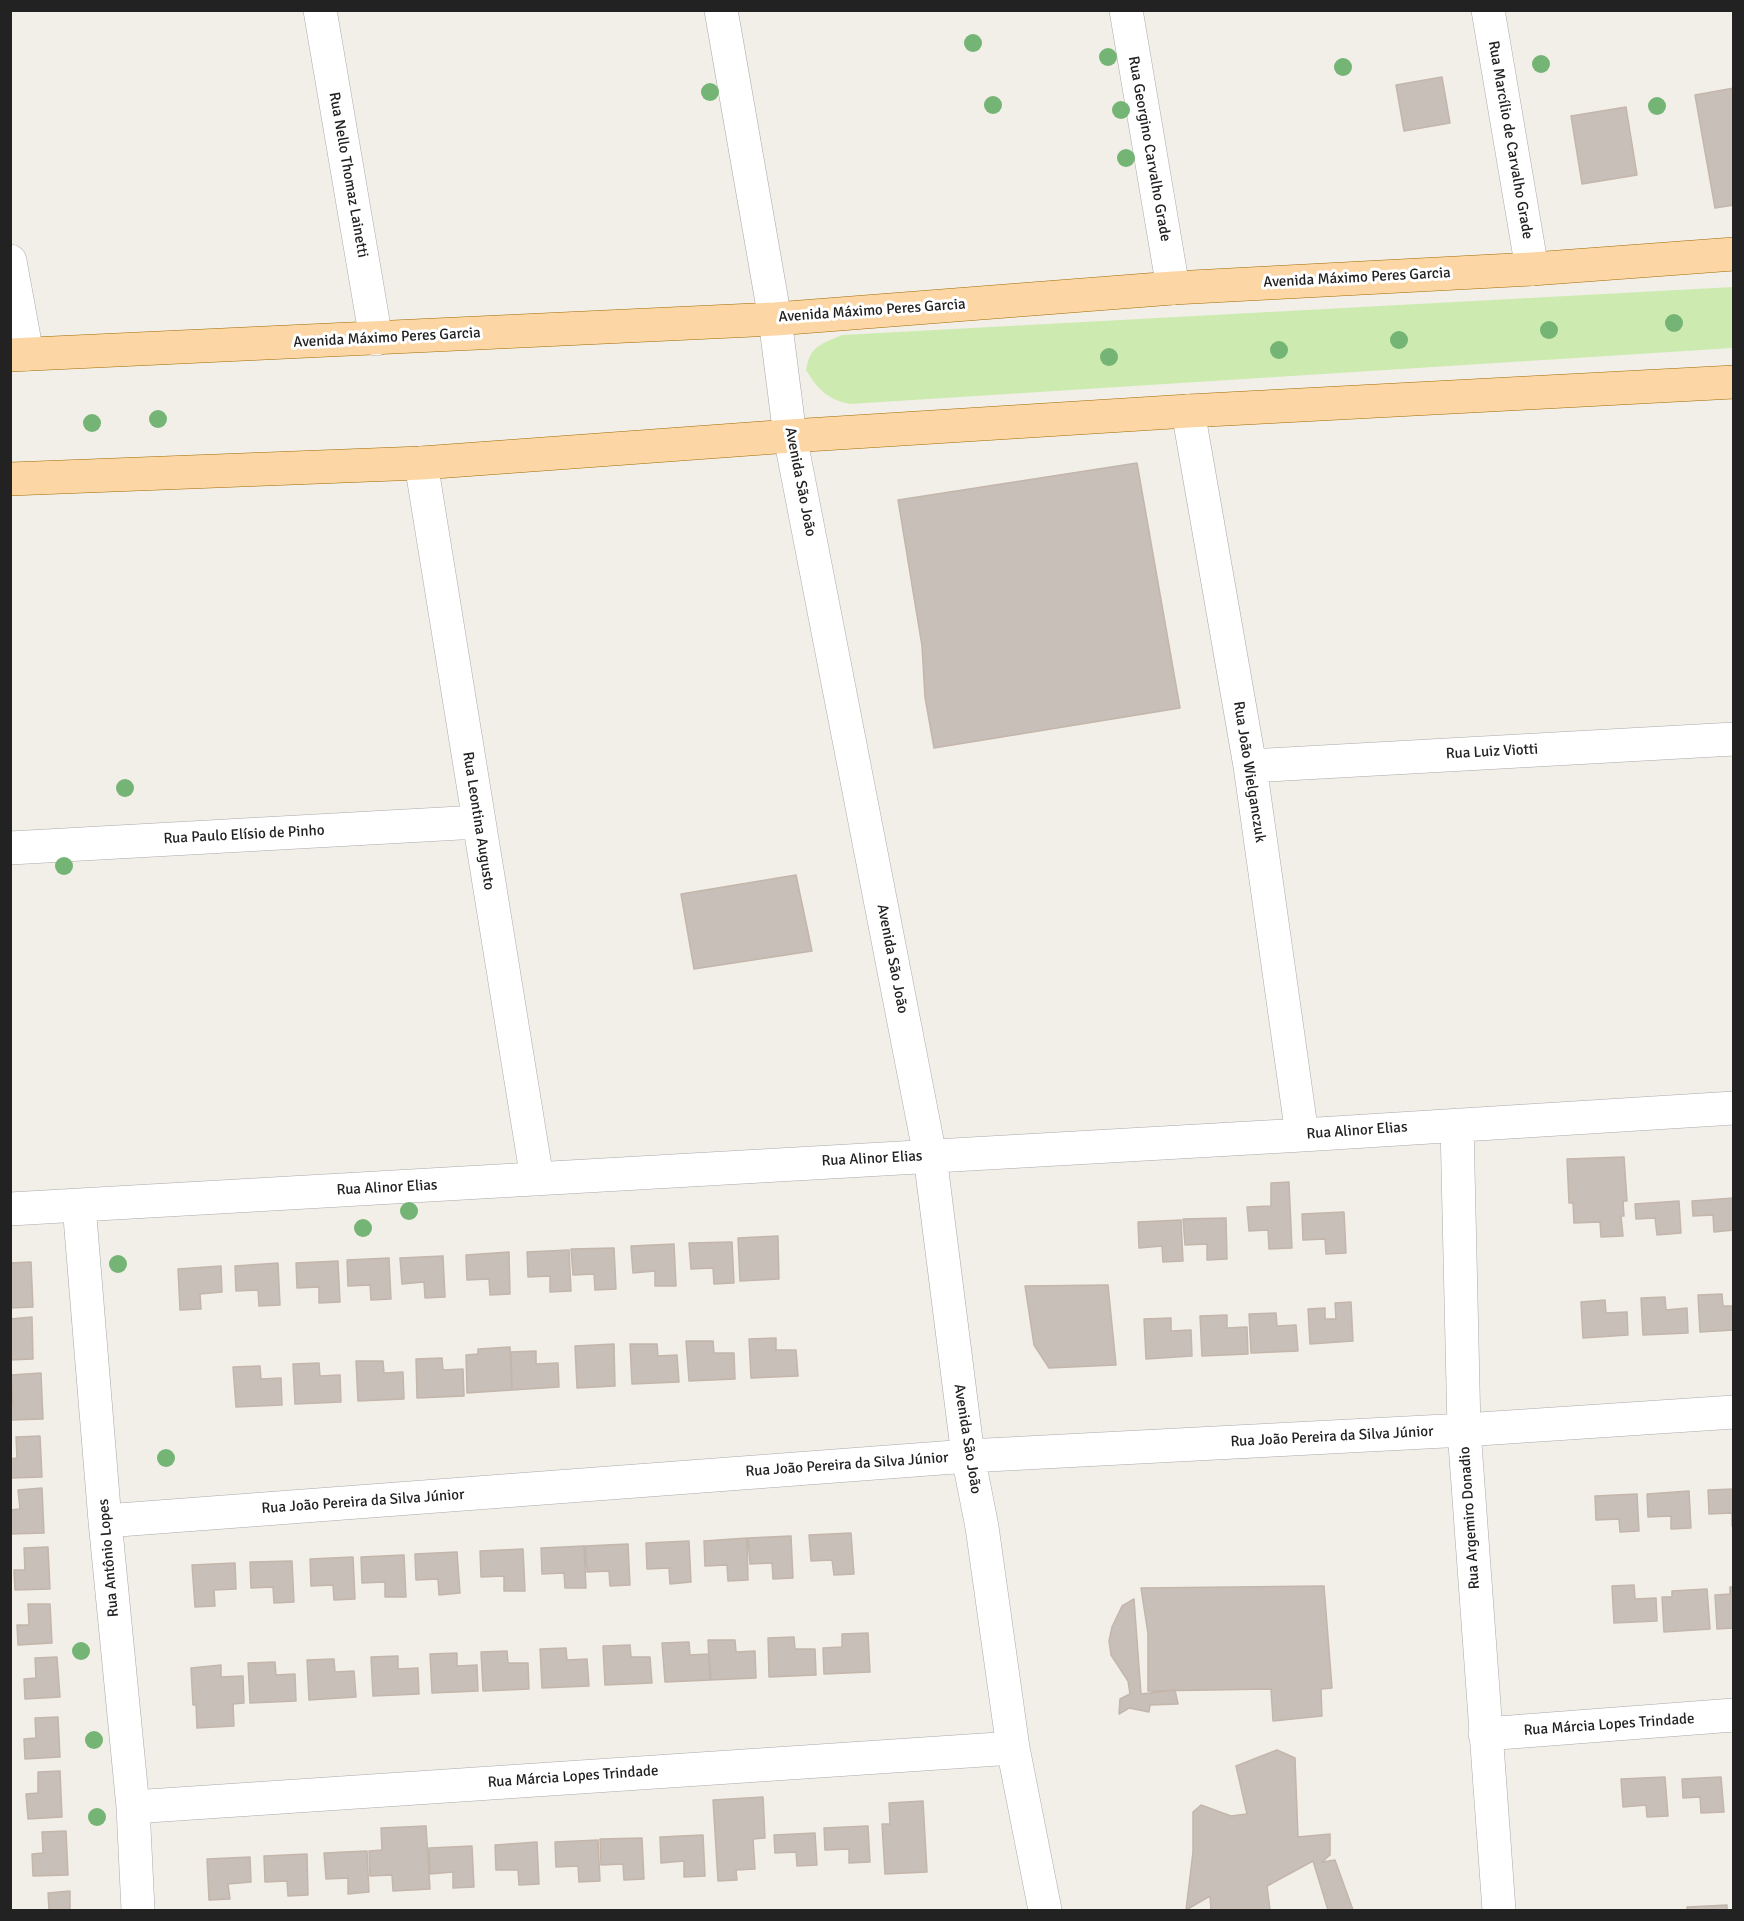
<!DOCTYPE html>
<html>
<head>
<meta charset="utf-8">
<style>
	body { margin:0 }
	#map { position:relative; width:1744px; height:1921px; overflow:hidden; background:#f2efe9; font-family:Signika,sans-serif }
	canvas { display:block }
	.frame { position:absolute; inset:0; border:12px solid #222; pointer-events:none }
</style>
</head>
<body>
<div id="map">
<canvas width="1744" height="1921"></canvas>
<div class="frame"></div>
</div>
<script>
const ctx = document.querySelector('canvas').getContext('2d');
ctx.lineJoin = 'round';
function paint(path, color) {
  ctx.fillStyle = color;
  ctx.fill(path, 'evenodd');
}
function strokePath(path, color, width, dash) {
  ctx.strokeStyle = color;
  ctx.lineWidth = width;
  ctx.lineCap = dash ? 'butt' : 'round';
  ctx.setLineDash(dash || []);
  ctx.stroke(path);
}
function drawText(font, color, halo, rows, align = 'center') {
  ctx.font = font + ' Signika,sans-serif';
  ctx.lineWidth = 6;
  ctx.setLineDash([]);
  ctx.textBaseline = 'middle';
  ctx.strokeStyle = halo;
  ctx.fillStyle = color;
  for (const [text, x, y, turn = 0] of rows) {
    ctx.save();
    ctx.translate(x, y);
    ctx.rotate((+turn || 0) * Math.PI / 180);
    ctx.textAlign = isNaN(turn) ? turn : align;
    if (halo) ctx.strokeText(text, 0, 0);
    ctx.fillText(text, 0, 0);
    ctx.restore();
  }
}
paint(new Path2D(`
	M1733 287V348L850 404C827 399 818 390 806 370 810 345 822 344 842 335Z`), '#cdebb0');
const building = new Path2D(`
	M1442 77 1450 123 1404 131 1396 85Z
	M1734 88V205L1715 208 1695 95Z
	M1626 107 1637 175 1582 184 1571 116Z
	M1137 463 1180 708 934 748 925 697 922 646 898 500Z
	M796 875 812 951 694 969 681 894Z
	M1624 1157 1627 1201H1623L1624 1216H1621L1623 1236 1601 1237 1600 1222 1574 1223 1573 1203H1569L1567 1159Z
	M1289 1182 1292 1248 1269 1249 1268 1230 1249 1231 1247 1207 1271 1206V1183Z
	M1734 1198V1230L1714 1232 1713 1215 1693 1216 1692 1201Z
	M1679 1201 1681 1233 1657 1235 1655 1218 1636 1219 1635 1204Z
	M1344 1212 1346 1253 1326 1254 1325 1239 1303 1240 1302 1214Z
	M1226 1218 1227 1259 1207 1260V1244L1185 1245 1183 1219Z
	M1181 1220 1183 1261 1163 1262 1162 1246 1139 1248 1138 1222Z
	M778 1236 779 1279 740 1281 738 1238Z
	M732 1242 734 1283 714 1284 713 1268 691 1269 689 1243Z
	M674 1244 676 1286H655V1271L633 1273 631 1246Z
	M614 1248 616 1289 595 1290 594 1274 573 1275 571 1249Z
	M569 1250 571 1291 550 1292V1276L528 1277 527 1252Z
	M509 1252 510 1294 490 1295 489 1279 467 1280 466 1255Z
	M443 1256 445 1297 425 1298 424 1282 402 1284 400 1258Z
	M389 1258 391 1299 371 1300 370 1285 348 1286 347 1260Z
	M338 1261 340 1302 319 1303V1287L297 1288 296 1263Z
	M31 1262 33 1307 10 1308V1263Z
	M278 1263 280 1305 259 1306 258 1290 236 1291 235 1266Z
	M221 1266 222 1292 200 1294 201 1309 180 1310 178 1269Z
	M1108 1285 1116 1365 1049 1368 1034 1345 1025 1286Z
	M1722 1294 1723 1306H1734V1330L1700 1332 1698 1295Z
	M1665 1297 1666 1310 1687 1308 1688 1333 1643 1335 1641 1298Z
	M1605 1300 1606 1313 1627 1312 1628 1335 1583 1338 1581 1302Z
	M1351 1302 1353 1341 1310 1344 1308 1309 1325 1308V1319H1336L1335 1303Z
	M1276 1313 1277 1326 1296 1325 1298 1351 1251 1353 1249 1314Z
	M1227 1315V1328L1247 1327 1248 1354 1202 1356 1200 1316Z
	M32 1317 33 1359 10 1360V1319Z
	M1171 1318V1331L1191 1330 1192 1356 1146 1359 1144 1319Z
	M776 1338V1350H796L798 1376 751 1378 749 1339Z
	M686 1341H713L714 1353H734L735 1379 689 1381Z
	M614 1344 615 1386 577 1388 575 1346Z
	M630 1344H657L658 1356 677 1355 679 1382 632 1384Z
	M510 1347 512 1390 467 1393 466 1355 478 1354V1349Z
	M536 1351V1364L558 1363 559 1387 512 1390 511 1352Z
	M442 1358 443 1370 463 1369 464 1396 417 1398 416 1359Z
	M356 1361H383L384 1373 403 1372 404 1399 358 1401Z
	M319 1363 320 1376 340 1375 341 1402 295 1404 293 1364Z
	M260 1366 261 1379 281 1378 282 1405 236 1407 233 1367Z
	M41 1373 43 1419 10 1420V1405H13L11 1375Z
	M40 1436 42 1477 10 1478V1459L17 1458 16 1437Z
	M42 1488 44 1533 10 1534V1510L20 1509 18 1490Z
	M1734 1489V1526H1732V1513L1709 1514 1708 1490Z
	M1689 1491 1691 1528 1671 1529V1516L1648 1517 1647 1494Z
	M1637 1494 1639 1531 1620 1532 1619 1519 1596 1520 1595 1496Z
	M851 1533 854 1574 834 1575 832 1560 811 1561 809 1535Z
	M791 1536 793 1578 773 1579 772 1563 750 1564 748 1538Z
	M747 1538 748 1580 728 1581 727 1565 705 1566 704 1541Z
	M689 1541 691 1582 670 1584 669 1568 647 1569 646 1543Z
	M628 1544 630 1585 610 1586 609 1571 587 1572 585 1546Z
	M584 1546 586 1588H565L564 1573 542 1574 541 1548Z
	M48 1547 50 1589 15 1590 14 1570H25L24 1548Z
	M523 1549 525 1591H504V1576L481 1577 480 1551Z
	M457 1552 460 1593 439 1595 438 1579 416 1580 415 1554Z
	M404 1555 406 1597H385V1582L362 1583 361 1557Z
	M353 1557 355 1599 334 1600 333 1585 311 1586 310 1559Z
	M292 1561 294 1602 274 1603 273 1587 251 1588 250 1562Z
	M235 1563 236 1589 214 1590 215 1606 195 1607 192 1565Z
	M1634 1585 1635 1599 1656 1598 1657 1621 1614 1623 1612 1586Z
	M1324 1586 1332 1688 1321 1689 1322 1716 1273 1721 1271 1689 1148 1691V1634L1141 1588Z
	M1730 1587H1734V1628L1717 1629 1715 1595 1730 1594Z
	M1707 1589 1710 1629 1664 1632 1662 1597H1672V1591Z
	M1134 1599 1141 1694 1175 1690 1178 1704 1150 1705 1149 1712 1129 1708 1119 1714 1120 1699 1130 1694 1128 1681 1111 1655 1109 1641 1112 1627 1122 1606Z
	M28 1604H50L52 1643 18 1645 17 1625H29Z
	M868 1633 870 1672 824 1674 823 1648 842 1647V1634Z
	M794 1637 795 1649H815L816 1675 769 1677 768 1638Z
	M708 1640H735L736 1652 755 1651 756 1678 710 1680Z
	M689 1642 690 1655 709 1654 711 1680 665 1682 662 1643Z
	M630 1645 631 1657H650L652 1683 605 1685 603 1646Z
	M566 1648 567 1660 587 1659 589 1686 542 1688 540 1649Z
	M507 1651 508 1663H528L529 1689 483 1691 481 1652Z
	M457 1653V1666L477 1665 478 1691 432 1693 430 1654Z
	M398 1656V1669L418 1668 419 1694 373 1696 371 1657Z
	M57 1657 60 1697 25 1699 24 1679 36 1678 35 1658Z
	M334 1659 335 1672 354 1671 356 1697 309 1700 307 1660Z
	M275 1662 276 1675 295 1674 296 1701 250 1703 248 1663Z
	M221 1665V1677L243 1676 244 1703 233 1704 234 1726 197 1728 196 1705H193L191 1668Z
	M58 1717 60 1757 25 1759 24 1739 36 1738 35 1718Z
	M1277 1750 1295 1758 1298 1837 1330 1834V1855L1322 1862 1335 1860 1353 1910H1328L1313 1861 1267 1886 1270 1910H1211L1210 1896 1186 1910 1193 1852V1812L1201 1805 1231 1816 1247 1814 1236 1766Z
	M60 1771 62 1817 28 1819 26 1794 38 1793V1772Z
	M1665 1777 1668 1816 1647 1817 1646 1805 1623 1807 1621 1779Z
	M1721 1777 1724 1812 1701 1813 1700 1797 1683 1798 1682 1779Z
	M763 1797 765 1838 753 1839 755 1869 736 1870 737 1880 718 1881 713 1800Z
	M923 1801 927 1872 885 1874 882 1824H890L889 1803Z
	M426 1826 430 1889 393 1891 392 1875 370 1876 369 1851 382 1850 381 1828Z
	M868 1826 870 1862 849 1863V1849L825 1850 824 1828Z
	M66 1831 68 1875 33 1876 32 1854 43 1853 42 1832Z
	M815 1833 817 1865 797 1866 796 1852 775 1853 774 1835Z
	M703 1835 705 1876 684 1877V1861L661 1863 660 1837Z
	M642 1838 644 1879 624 1880 623 1864 601 1865 600 1839Z
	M598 1840 600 1881 579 1882 578 1866 556 1867 555 1842Z
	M537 1842 539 1884 519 1885 518 1870H496L495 1845Z
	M472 1846 474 1887 453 1888V1872L430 1874 429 1848Z
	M367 1851 369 1892 348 1894V1878L326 1879 324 1853Z
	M307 1854 308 1895 288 1896 287 1881 265 1882 264 1856Z
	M250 1857 251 1882 228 1884 230 1899 209 1900 207 1859Z
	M70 1891V1910H49L48 1893Z
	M1727 1905V1910H1687V1907Z`);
paint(building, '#c7bfb8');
strokePath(building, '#c4b6ab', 1.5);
const minor = new Path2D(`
	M320 10 376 339
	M721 10 775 319 790 436 930 1156 968 1456 982 1527 1013 1748 1045 1910
	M1126 10 1173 288
	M1488 10 1532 269
	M10 261 27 354
	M1188 411 1250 766 1302 1135
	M421 463 537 1179
	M1250 766 1734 739
	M10 848 478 822
	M1457 1125 1464 1430 1499 1910
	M79 1205 105 1521 133 1807 138 1910
	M10 1209 1302 1135 1734 1108
	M105 1521 968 1456 1464 1430 1734 1412
	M1485 1734 1734 1715
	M133 1807 1013 1748`);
const major = new Path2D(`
	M10 355 775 319 1173 288 1532 269 1734 254
	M10 479 421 463 790 436 1188 411 1734 382`);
strokePath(minor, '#a9a9a9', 34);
strokePath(major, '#a06b00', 34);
strokePath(minor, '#fff', 33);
strokePath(major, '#fcd6a4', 33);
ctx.fillStyle = '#74b475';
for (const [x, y] of [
	[973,43],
	[1108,57],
	[1541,64],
	[1343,67],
	[710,92],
	[993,105],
	[1657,106],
	[1121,110],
	[1126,158],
	[1674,323],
	[1549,330],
	[1399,340],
	[1279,350],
	[1109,357],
	[158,419],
	[92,423],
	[125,788],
	[64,866],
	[409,1211],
	[363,1228],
	[118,1264],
	[166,1458],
	[81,1651],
	[94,1740],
	[97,1817]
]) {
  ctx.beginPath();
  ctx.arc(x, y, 9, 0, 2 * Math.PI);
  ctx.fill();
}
drawText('15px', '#222', '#fff', [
	["Rua Marcílio de Carvalho Grade",1510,140,80],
	["Rua Georgino Carvalho Grade",1149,149,80],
	["Rua Nello Thomaz Lainetti",348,175,80],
	["Avenida Máximo Peres Garcia",1357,278,-3],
	["Avenida Máximo Peres Garcia",872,311,-4],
	["Avenida Máximo Peres Garcia",387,338,-3],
	["Avenida São João",800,482,79],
	["Rua Luiz Viotti",1492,752,-3],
	["Rua João Wielganczuk",1249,772,81],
	["Rua Leontina Augusto",478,821,81],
	["Rua Paulo Elísio de Pinho",244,835,-3],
	["Avenida São João",892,959,79],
	["Rua Alinor Elias",1357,1131,-4],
	["Rua Alinor Elias",872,1159,-3],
	["Rua Alinor Elias",387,1188,-3],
	["Rua João Pereira da Silva Júnior",1332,1437,-3],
	["Avenida São João",967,1439,81],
	["Rua João Pereira da Silva Júnior",847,1465,-4],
	["Rua João Pereira da Silva Júnior",363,1502,-4],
	["Rua Argemiro Donadio",1470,1518,-94],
	["Rua Antônio Lopes",109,1558,-95],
	["Rua Márcia Lopes Trindade",1609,1725,-4],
	["Rua Márcia Lopes Trindade",573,1777,-4]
]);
</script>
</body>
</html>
